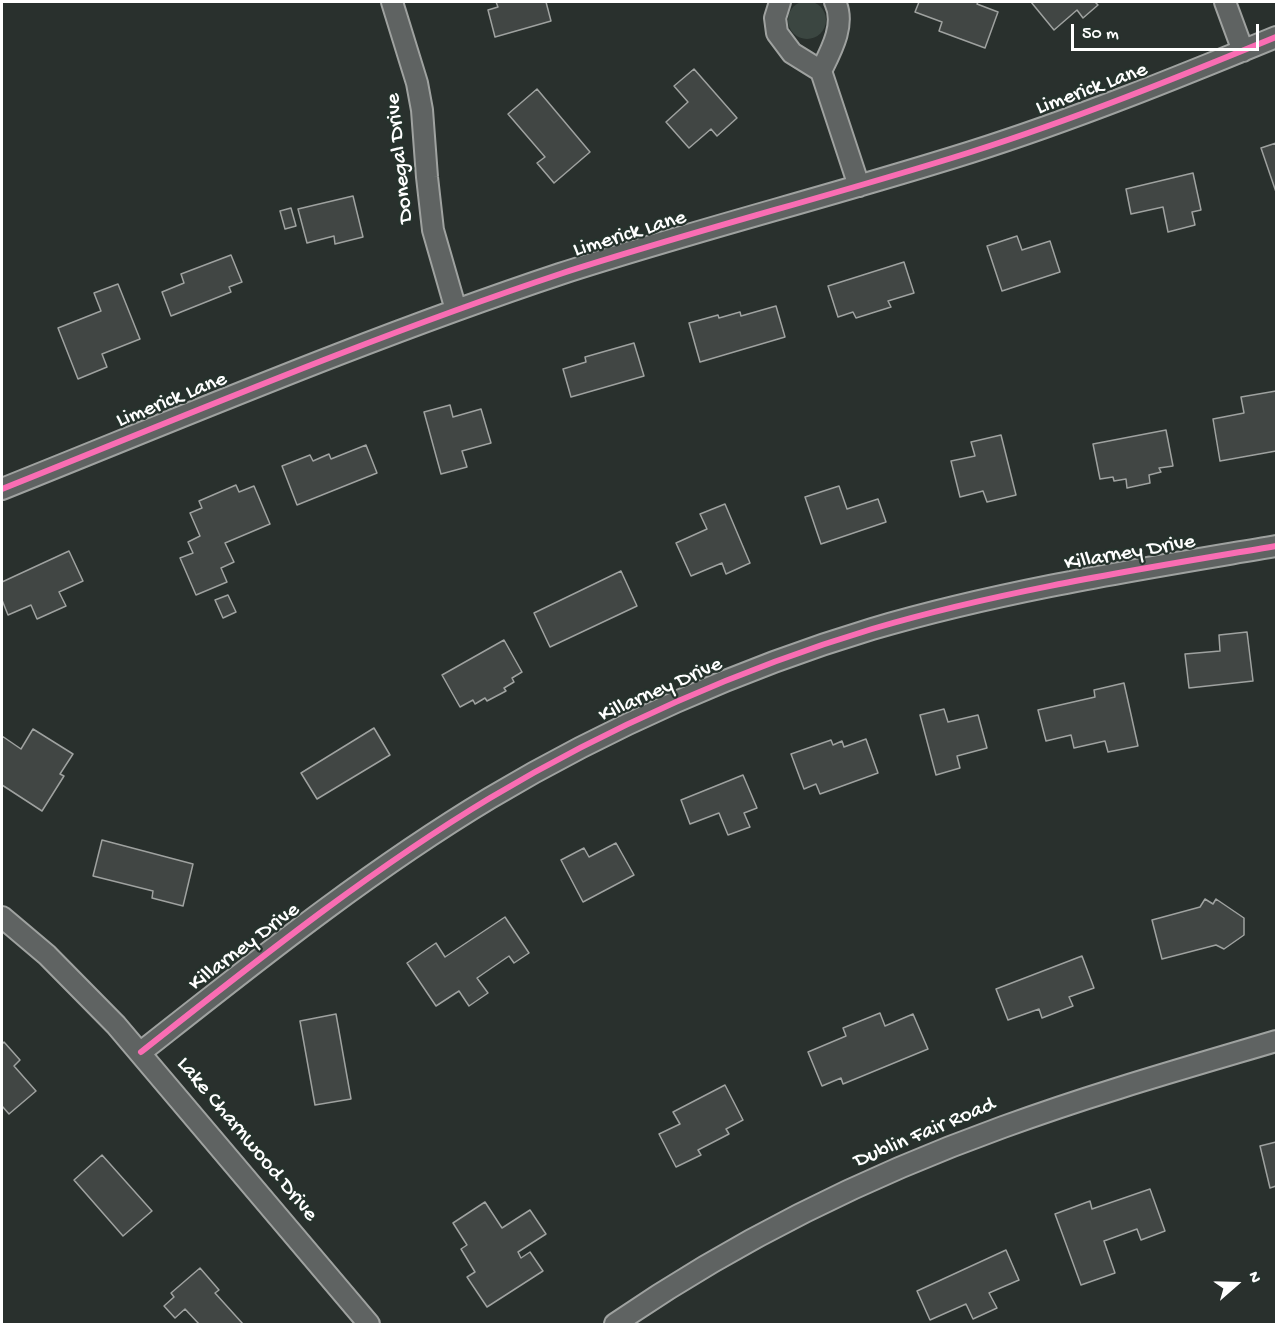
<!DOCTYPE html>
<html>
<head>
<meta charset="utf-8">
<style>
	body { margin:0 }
	#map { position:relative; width:1278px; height:1326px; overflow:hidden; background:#29302d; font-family:"Gochi Hand",sans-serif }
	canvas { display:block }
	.frame { position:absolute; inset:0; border:3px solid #fff; pointer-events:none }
	.north { position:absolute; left:1206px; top:1254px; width:60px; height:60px; -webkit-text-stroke:4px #26332d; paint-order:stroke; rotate:70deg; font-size:16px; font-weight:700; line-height:24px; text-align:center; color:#fff }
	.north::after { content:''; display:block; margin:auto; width:21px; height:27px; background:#fff; clip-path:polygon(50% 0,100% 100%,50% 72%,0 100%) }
	.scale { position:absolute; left:1071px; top:24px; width:188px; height:27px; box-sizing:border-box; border:3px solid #fff; border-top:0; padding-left:8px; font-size:18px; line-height:21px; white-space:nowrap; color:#fff; -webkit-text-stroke:4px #26332d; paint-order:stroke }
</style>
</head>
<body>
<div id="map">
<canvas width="1278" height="1326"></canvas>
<div class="frame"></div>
<div class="north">N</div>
<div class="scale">50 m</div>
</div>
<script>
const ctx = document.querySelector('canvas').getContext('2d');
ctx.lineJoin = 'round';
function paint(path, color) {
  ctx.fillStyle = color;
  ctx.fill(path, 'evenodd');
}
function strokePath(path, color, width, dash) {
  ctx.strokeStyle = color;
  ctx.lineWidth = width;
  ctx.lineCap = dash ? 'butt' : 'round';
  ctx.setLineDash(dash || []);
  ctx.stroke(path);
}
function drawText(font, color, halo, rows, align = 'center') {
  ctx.font = font + ' "Gochi Hand",sans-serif';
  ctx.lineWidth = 4.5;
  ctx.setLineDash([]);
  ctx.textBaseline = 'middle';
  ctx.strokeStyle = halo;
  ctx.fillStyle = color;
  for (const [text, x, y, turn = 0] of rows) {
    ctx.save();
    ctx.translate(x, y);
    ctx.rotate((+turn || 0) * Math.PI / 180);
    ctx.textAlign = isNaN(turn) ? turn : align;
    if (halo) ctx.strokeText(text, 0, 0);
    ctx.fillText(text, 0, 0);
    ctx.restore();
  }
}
paint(new Path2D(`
	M788 20a19 19 0 1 1 38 0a19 19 0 1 1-38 0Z`), '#3b4641');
const building = new Path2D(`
	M496 2H546L551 21 495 37 488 10 498 7Z
	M919 2H978L977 4 998 12 985 48 939 31 942 22 915 12Z
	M1031 2H1095L1098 5 1083 18 1077 10 1054 30Z
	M694 69 737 118 717 136 711 129 689 148 666 122 688 102 674 86Z
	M537 89 590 152 554 183 537 163 545 157 508 114Z
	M1276 143V192L1261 148Z
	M1193 173 1201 210 1192 212 1195 225 1168 232 1163 207 1131 214 1126 189Z
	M353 196 363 237 335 244 334 236 307 243 298 209Z
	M291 208 296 226 285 229 280 211Z
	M1017 236 1022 250 1050 241 1060 272 1002 291 987 246Z
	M231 255 242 282 229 287 231 292 171 316 162 292 184 283 181 274Z
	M904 262 914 293 888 301 891 307 856 318 853 312 838 317 828 286Z
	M118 284 140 339 102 354 107 367 78 379 58 328 101 311 94 293Z
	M776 306 785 337 700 362 689 323 718 315 719 318 740 312 741 316Z
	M634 343 644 376 571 397 563 369 586 362 585 357Z
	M1276 391V451L1220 461 1213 419 1244 413 1241 397Z
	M450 405 453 417 481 409 491 443 462 451 467 467 441 474 424 412Z
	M1166 430 1173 466 1159 468 1161 472 1149 475 1150 483 1127 488 1126 479 1114 481 1113 477 1100 479 1093 444Z
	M1001 435 1016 495 987 502 983 491 960 497 951 461 975 456 971 442Z
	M366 445 377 473 297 505 282 466 310 455 313 461 329 454 331 459Z
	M236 485 239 492 254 486 270 524 225 543 234 562 221 568 227 582 196 595 180 558 193 553 188 542 200 536 190 513 202 508 199 501Z
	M839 486 847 509 878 499 886 522 821 544 805 497Z
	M725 504 750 563 726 574 722 563 691 576 676 543 707 529 700 514Z
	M69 551 83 581 59 592 66 606 37 619 31 605 8 615 2 600V582Z
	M621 571 637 606 550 647 534 613Z
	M228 595 236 612 223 618 215 600Z
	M1247 632 1253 681 1189 688 1185 654 1220 651 1219 635Z
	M504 640 522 672 512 678 514 682 504 688 506 691 487 701 485 698 475 704 473 700 460 707 442 675Z
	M1124 683 1138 746 1108 752 1105 741 1074 748 1071 735 1046 741 1038 710 1095 697 1094 690Z
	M944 709 948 722 978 715 987 748 957 756 960 768 936 775 920 715Z
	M374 728 390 755 317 799 301 773Z
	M33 729 73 754 60 774 64 776 42 811 2 785V736L21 749Z
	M866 739 878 773 820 794 816 784 804 789 791 754 831 740 833 745 842 741 844 747Z
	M743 775 757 808 744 813 750 827 728 835 719 813 690 824 681 800Z
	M102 840 193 864 183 906 152 898 153 891 93 876Z
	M616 843 634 875 583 902 561 860 584 848 589 857Z
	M1205 899 1213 904 1216 899 1244 918V935L1224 949 1216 945 1162 959 1152 920 1200 907Z
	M505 917 529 953 514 963 509 956 477 978 488 993 469 1006 459 991 436 1006 407 963 436 943 445 957Z
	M1082 956 1094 988 1069 997 1073 1006 1042 1018 1039 1009 1008 1020 996 989Z
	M880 1013 885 1026 913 1014 928 1049 843 1084 841 1078 822 1086 808 1052 846 1036 843 1028Z
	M336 1014 351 1099 315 1105 300 1021Z
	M4 1042 20 1060 14 1066 36 1091 9 1114 2 1106V1044Z
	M725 1085 743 1120 726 1129 729 1134 698 1150 701 1155 676 1167 659 1134 680 1124 673 1112Z
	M1276 1142V1186L1270 1188 1260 1146Z
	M102 1155 152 1211 123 1236 74 1180Z
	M1150 1189 1165 1231 1141 1240 1137 1229 1104 1241 1115 1273 1081 1285 1055 1214 1090 1201 1092 1209Z
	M485 1202 502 1228 530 1210 546 1234 518 1252 521 1258 530 1252 543 1271 487 1307 467 1277 475 1272 461 1249 467 1245 453 1223Z
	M1006 1250 1019 1280 989 1293 997 1308 973 1319 966 1304 930 1320 917 1291Z
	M200 1268 219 1290 215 1293 243 1324H199L185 1309 175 1318 164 1306 174 1297 171 1293Z`);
paint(building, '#414644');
strokePath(building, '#9fa2a0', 1.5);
const minor = new Path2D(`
	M392 2 417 83 422 110 427 177 433 230 456 310
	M780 2 775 18 777 33 792 53 821 71 859 186
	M1225 2 1243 51
	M821 71C831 51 846 24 835 2
	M2 489C187 415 371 337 560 274 696 230 835 195 971 152 1075 119 1176 78 1276 37
	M2 917 47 955 116 1025 369 1324
	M141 1052C254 963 367 872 490 798 607 728 742 668 872 629 1004 590 1141 569 1276 546
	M615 1324C734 1242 867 1176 1003 1127 1093 1094 1185 1068 1276 1041`);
strokePath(minor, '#9fa2a0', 24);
strokePath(minor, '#5f6362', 20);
strokePath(new Path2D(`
	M2 489C187 415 371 337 560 274 696 230 835 195 971 152 1075 119 1176 78 1276 37
	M141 1052C254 963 367 872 490 798 607 728 742 668 872 629 1004 590 1141 569 1276 546`), '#f96db3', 6);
drawText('22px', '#fff', '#26332d', [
	["Limerick Lane",1092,90,-20],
	["Donegal Drive",401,158,-96],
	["Limerick Lane",630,235,-17],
	["Limerick Lane",172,401,-22],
	["Killarney Drive",1130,554,-10],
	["Killarney Drive",661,691,-24],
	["Killarney Drive",245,948,-37],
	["Dublin Fair Road",925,1134,-23],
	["Lake Charnwood Drive",246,1140,50]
]);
</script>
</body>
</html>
